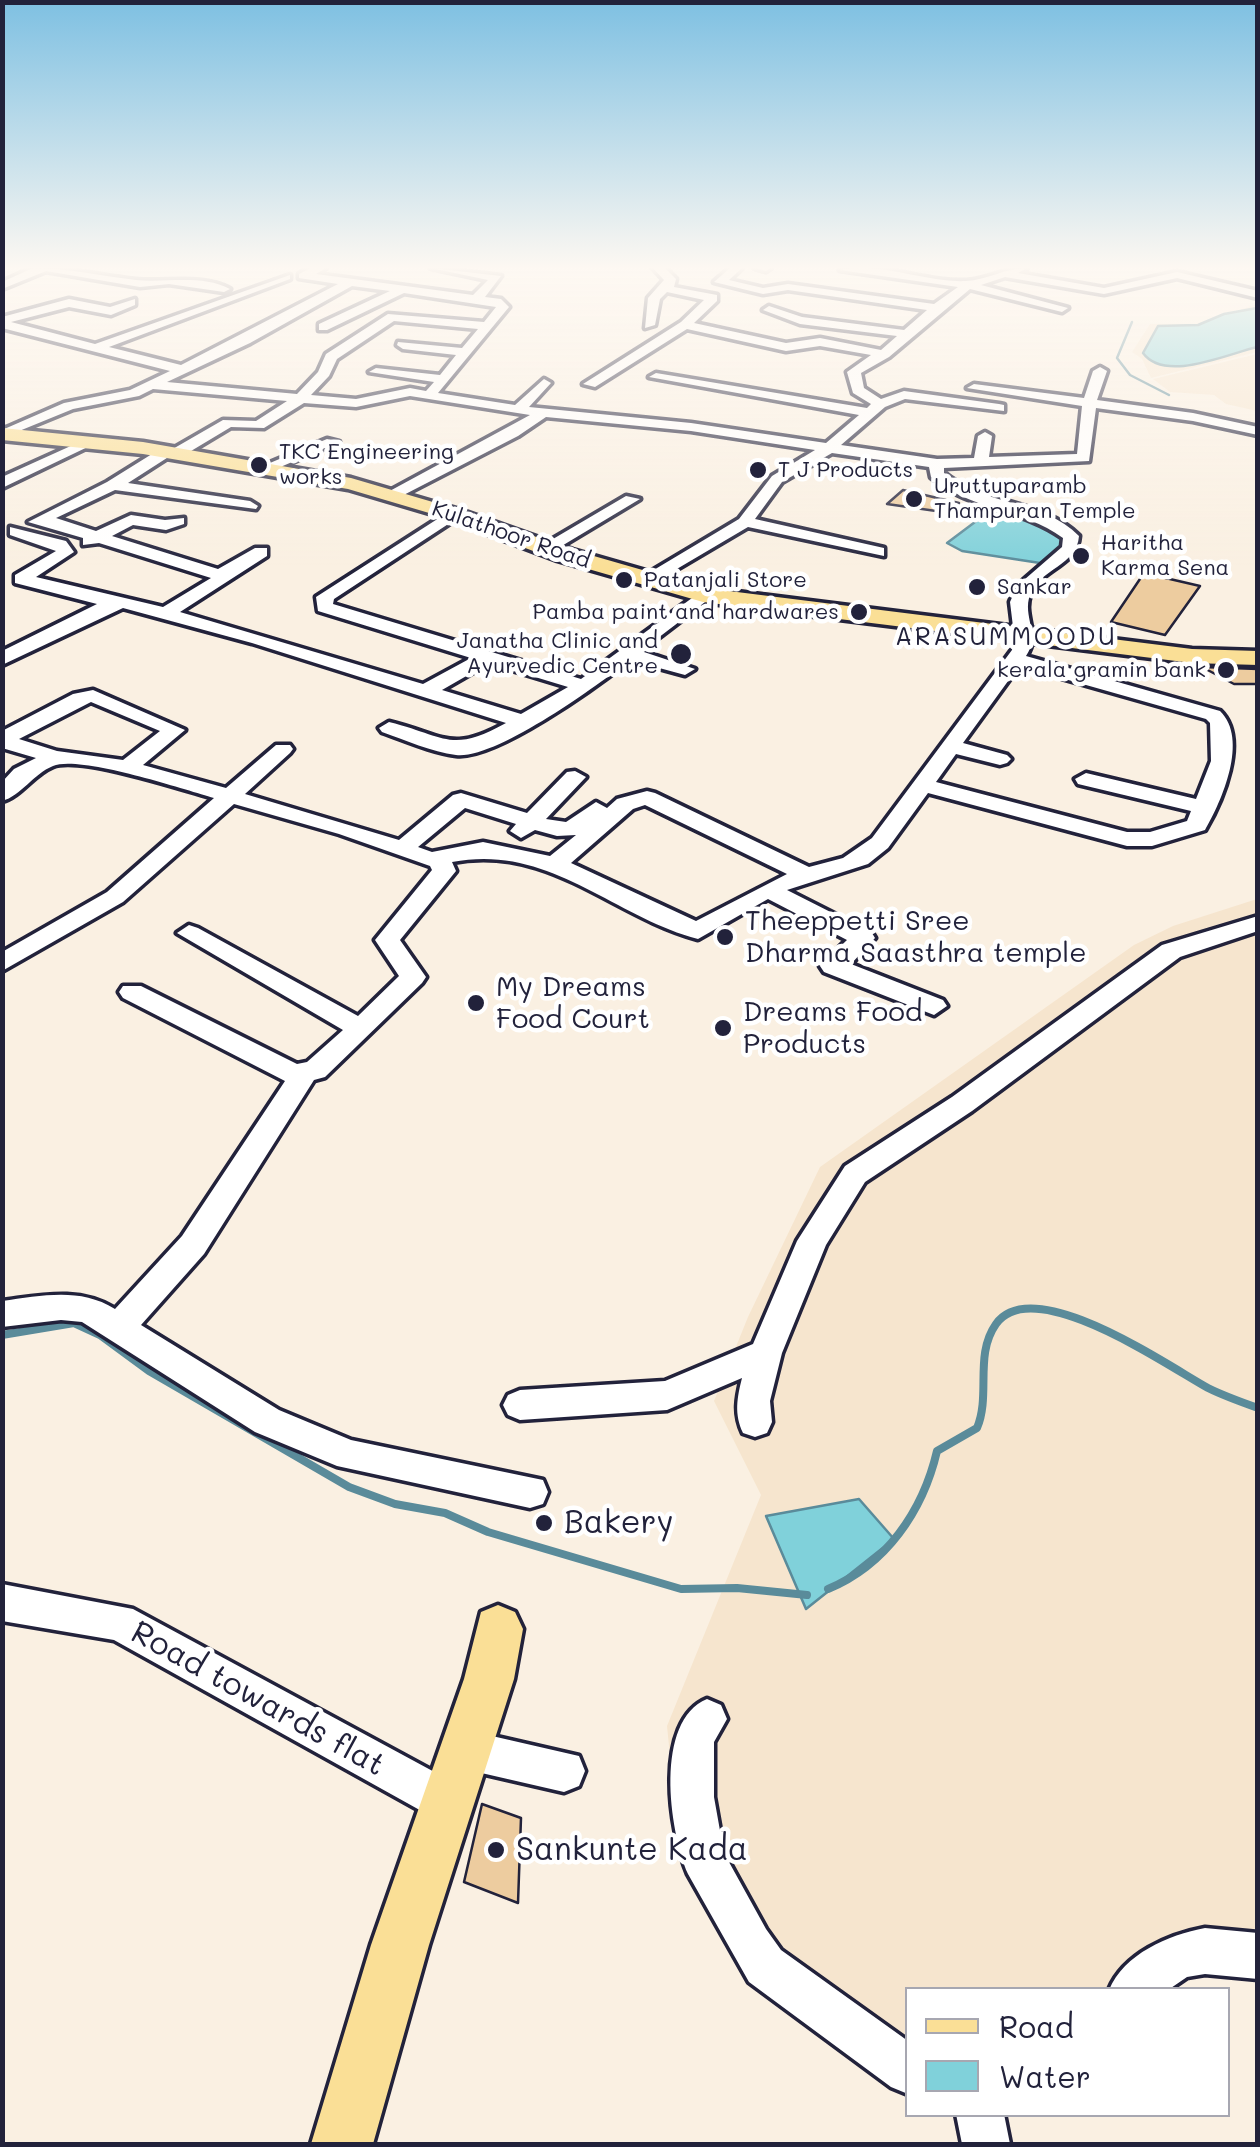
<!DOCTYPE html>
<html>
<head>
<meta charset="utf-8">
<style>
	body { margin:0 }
	#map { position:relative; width:1260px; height:2147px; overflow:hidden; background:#faf0e2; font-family:Mali,sans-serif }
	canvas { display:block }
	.frame { position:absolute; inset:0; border:5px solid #22223b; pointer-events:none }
	.legend { position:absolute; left:905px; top:1987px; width:325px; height:130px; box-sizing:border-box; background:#fff; border:2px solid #a7a7b1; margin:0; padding:12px 18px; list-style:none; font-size:30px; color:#22223b }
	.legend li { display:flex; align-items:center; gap:20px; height:50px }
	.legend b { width:50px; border:2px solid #a7a7b1 }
</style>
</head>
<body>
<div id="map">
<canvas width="1260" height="2147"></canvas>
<div class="frame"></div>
<ul class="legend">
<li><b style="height:12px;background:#fadf96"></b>Road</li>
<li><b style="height:28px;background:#80d1da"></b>Water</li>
</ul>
</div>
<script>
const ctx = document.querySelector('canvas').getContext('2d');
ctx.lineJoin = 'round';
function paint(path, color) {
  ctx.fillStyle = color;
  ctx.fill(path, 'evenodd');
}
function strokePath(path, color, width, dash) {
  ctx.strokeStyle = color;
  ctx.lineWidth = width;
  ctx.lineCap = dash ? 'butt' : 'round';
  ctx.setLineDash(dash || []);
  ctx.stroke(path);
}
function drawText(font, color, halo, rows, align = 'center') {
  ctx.font = font + ' Mali,sans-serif';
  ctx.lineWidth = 9;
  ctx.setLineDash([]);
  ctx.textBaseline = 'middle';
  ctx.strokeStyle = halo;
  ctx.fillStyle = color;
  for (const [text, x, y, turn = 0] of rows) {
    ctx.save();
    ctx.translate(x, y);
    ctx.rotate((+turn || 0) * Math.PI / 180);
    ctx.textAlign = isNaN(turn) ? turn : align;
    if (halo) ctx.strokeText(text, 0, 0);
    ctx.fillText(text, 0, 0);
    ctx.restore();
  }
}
paint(new Path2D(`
	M1257 304V352L1151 378 1142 359 1132 352 1150 324H1197Z
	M1257 354V411L1226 404 1214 395 1170 392 1153 379Z
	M1257 899V1955L1202 1958 1172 1989 908 1990 907 2086 841 2036 678 1834 667 1726 761 1495 714 1401 748 1317 820 1167 1134 945 1173 926Z`), '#f6e5ce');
const water = new Path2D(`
	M1257 308V347C1227 354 1165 383 1143 353L1158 326 1198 325 1224 314Z
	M1004 510 1048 521 1065 536 1063 551 1051 561 1040 563 962 551 947 543 983 516Z
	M859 1499 894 1539 806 1609 766 1516Z`);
paint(water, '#80d1da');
strokePath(water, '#5a8b9a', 2.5);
strokePath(new Path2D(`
	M1132 322 1117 358 1130 375 1169 395`), '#5a8b9a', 2.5);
strokePath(new Path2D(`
	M2 1335 74 1323 100 1335 149 1371 349 1487 395 1504 445 1513 488 1532 681 1589 737 1588 807 1595
	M828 1589C886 1565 923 1511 937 1451L977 1428C991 1395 974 1355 996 1324 1033 1272 1168 1366 1208 1388 1224 1396 1241 1402 1258 1408`), '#5a8b9a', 8);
const building = new Path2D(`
	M903 490 959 503 957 514 887 504Z
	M1144 573 1200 586 1165 635 1111 622Z
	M1202 667 1258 669V684H1234Z
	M482 1804 521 1818 518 1903 464 1882Z`);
paint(building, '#edcc9f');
strokePath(building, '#22223b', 2.5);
const minor = new Path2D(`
	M33 268C68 268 101 276 136 280 166 283 202 274 230 289L224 292 169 284 140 287 46 271 2 289V282Z
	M311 268H326L316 274 473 295 488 280 431 268 501 276 485 297 501 299 509 307 438 393 515 405 544 379 551 383 529 407 691 423 826 443 859 415 649 377 656 373 867 408 871 404 853 393 847 372 871 355 820 346 786 351 687 329 595 387 583 384 681 322 704 300 667 292 660 299 655 325 645 328 648 298 664 280 653 268H665L676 279 674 287 717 295V301L694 323 786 343 820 338 881 350 897 336 800 324 763 310 769 306 802 317 904 330 927 310 788 290 763 294 714 282 730 268H742L729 280 763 288 788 284 934 304 958 287 840 270C880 261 925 283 966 281 987 280 1005 268 1027 268L1018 273 1104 288 1177 272 1258 291V298L1177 278 1104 294 1005 277 981 285 1068 308 1062 312 970 289 889 357 861 373 864 388 881 399 904 391 999 404 1004 405V411L905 399 885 407 841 445 937 459 974 458 978 436 985 432 992 436 989 457 1077 454 1082 406 967 388 974 384 1084 398 1093 371 1100 367 1107 371 1097 400 1193 413 1258 427V435L1193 421 1096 408 1089 461 944 468V473C983 506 1043 499 1079 536 1077 566 1040 568 1030 595 1022 616 1041 635 1026 656L1220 711C1249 739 1222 801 1205 830L1152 846H1127L928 793 888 848 868 864 787 890 872 933 875 938 851 964 943 1000 947 1006 934 1015 824 972 820 966 847 940 768 899 698 939C612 916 549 843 452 862L456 871 400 940 426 977 422 983 325 1077 314 1080 204 1254 141 1325 279 1410 351 1440 543 1480 548 1492 543 1504 530 1508 337 1466 255 1432 82 1322 61 1320 2 1327V1301C42 1296 79 1287 115 1309L182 1236 285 1081 123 998 119 992 123 986H141L297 1064 307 1062 343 1030 177 933 189 925 198 928 358 1016 399 976 375 940 432 870 430 866 339 834 234 804 123 902 2 971V952L107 892 214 798C182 789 80 755 53 766 33 774 21 796 2 801V782L14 769 36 758 2 748V731L73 694 93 690 185 730 143 765 226 788 276 745H290L293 749 290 753 245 794 399 840 453 795 461 793 527 813 567 772 575 771 586 777 546 819 566 822 596 802 607 808 617 799 647 791 655 793 809 867 843 858 872 838 1012 650 1014 635 1010 602 1017 586 1062 547 1063 538C1022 508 969 510 931 477L929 467 832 453 782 482 755 519 884 548V556L748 527 648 586 639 581 642 577 739 519 772 476 815 450 691 431 546 417 518 436 392 501 384 496 386 493 530 415 410 396 356 407 304 403 264 428 231 427 181 457 170 456 128 483 250 501 258 506 256 509 115 490 56 518 96 531 131 515 165 520 184 518V524L166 530 133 525 112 536 218 569 255 548H267V556L180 612 423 684 471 658 318 611 316 597 453 509 459 511V517L334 599 333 604 581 679 703 590 712 595 709 599 641 651 695 669 685 675 630 660C597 686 495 760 456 755 432 752 405 740 382 732L379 728 389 722C446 736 450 754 506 723L252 643 123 608 2 665V651L97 604 15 583V575L56 551 10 535V527L66 541 74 552 36 577 163 607 211 578 99 543 83 545V538L28 522 107 482 160 449 171 450 223 420 256 421 287 401 153 389 139 396 73 409 2 438V430L64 403 130 390 170 371 2 328V317L69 299 110 307 135 299V305L111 315 69 307 11 322 95 344 290 275V279L109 347 181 365 338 284 299 278V274ZM352 286 390 291 319 324V330H327L404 293 496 307 484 322 388 314 326 354 318 372 297 394 167 382 250 343ZM394 321 478 329 462 348 398 342 397 345 403 349 456 355 440 375 376 368 369 372 434 382 426 391 410 388 356 399 311 395 329 376 337 359ZM489 663 568 687 521 714 442 690ZM1019 666 1206 719 1210 723 1211 761 1196 799 1086 773 1075 779 1078 784 1191 811 1187 821 1150 832H1127L936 782 956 754 1000 765 1007 763 1011 759 1007 755 963 743ZM91 702 160 731 123 760 57 751 19 739ZM645 805 787 874 696 921 571 863 633 809ZM465 808 516 824 510 831 521 838 535 830 557 836 576 835 550 856 483 842 432 852 418 847Z
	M755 268H771L766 271Z
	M327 439 339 442 271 471 258 468Z
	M84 440 96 443 2 488V477Z
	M626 496 640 499 550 553 536 549Z
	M1258 916V931L1180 957 972 1111 865 1182 826 1245 782 1353 770 1401 772 1422 767 1433 755 1437 743 1433C734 1414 737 1398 742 1378L667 1410 520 1420 508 1415 503 1405 508 1395 520 1390 665 1381 753 1344 797 1241 845 1166 952 1097 1162 945Z
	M2 1584 133 1609 464 1788 470 1803 464 1818 449 1824 434 1818 114 1640 2 1621Z
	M707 1699 721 1705 727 1719 714 1742V1797L724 1853 766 1929 781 1950 908 2041V2094L891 2087 749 1982 688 1874C669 1830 654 1721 707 1699Z
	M466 1730 579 1756 585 1771 579 1786 564 1792 451 1766 445 1751 451 1736Z
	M1205 1928 1258 1933V1979L1205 1974 1187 1977 1168 1990H1109C1124 1954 1168 1935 1205 1928Z
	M956 2114H1004L1010 2144H962Z`);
const major = new Path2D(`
	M2 428 143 442 351 478 460 510 573 550 705 588 1192 649 1258 651V665L1192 663 703 602 557 560 446 518 348 489 143 454 2 440Z
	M498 1605 515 1612 523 1629 514 1679 429 1945 373 2144H311L371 1945 464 1679 481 1612Z`);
strokePath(minor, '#22223b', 7);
strokePath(major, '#22223b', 7);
paint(minor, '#fff');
paint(major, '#fadf96');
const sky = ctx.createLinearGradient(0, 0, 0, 569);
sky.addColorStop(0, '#7ec0e2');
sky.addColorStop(0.47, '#fdf8f2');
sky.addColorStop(1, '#fdf8f200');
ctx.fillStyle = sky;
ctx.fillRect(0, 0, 1260, 569);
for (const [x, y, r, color] of [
	[259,465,10,"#22223b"],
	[758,470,10,"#22223b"],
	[914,499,10,"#22223b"],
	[1081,556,10,"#22223b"],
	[624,580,10,"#22223b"],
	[977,587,10,"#22223b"],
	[859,612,10,"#22223b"],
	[681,654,12,"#22223b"],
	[1226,670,10,"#22223b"],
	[725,937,10,"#22223b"],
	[476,1003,10,"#22223b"],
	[723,1028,10,"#22223b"],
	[544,1523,10,"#22223b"],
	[496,1850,10,"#22223b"]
]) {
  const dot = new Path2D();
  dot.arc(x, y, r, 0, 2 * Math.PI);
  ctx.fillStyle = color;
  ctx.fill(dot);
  strokePath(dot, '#fff', 4);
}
drawText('22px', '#22223b', '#fff', [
	["TKC Engineering",279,452],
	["works",279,477],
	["T J Products",778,470],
	["Uruttuparamb",934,486],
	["Thampuran Temple",934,511],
	["Haritha",1101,543],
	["Karma Sena",1101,568],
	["Patanjali Store",644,580],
	["Sankar",997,587],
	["Pamba paint and hardwares",839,612,"right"],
	["Janatha Clinic and",658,641,"right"],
	["Ayurvedic Centre",658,666,"right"],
	["kerala gramin bank",1206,670,"right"]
], 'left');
drawText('22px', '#22223b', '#fff', [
	["Kulathoor Road",511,535,19]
]);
ctx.letterSpacing = '2.5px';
drawText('25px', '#22223b', '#fff', [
	["ARASUMMOODU",1006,637]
]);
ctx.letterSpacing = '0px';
drawText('28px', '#22223b', '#fff', [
	["Theeppetti Sree",745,921],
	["Dharma Saasthra temple",745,953],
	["My Dreams",496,987],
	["Food Court",496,1019],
	["Dreams Food",743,1012],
	["Products",743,1044]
], 'left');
drawText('32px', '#22223b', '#fff', [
	["Bakery",564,1523],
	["Sankunte Kada",516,1850]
], 'left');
drawText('32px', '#22223b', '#fff', [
	["Road towards flat",258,1699,29]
]);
</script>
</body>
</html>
